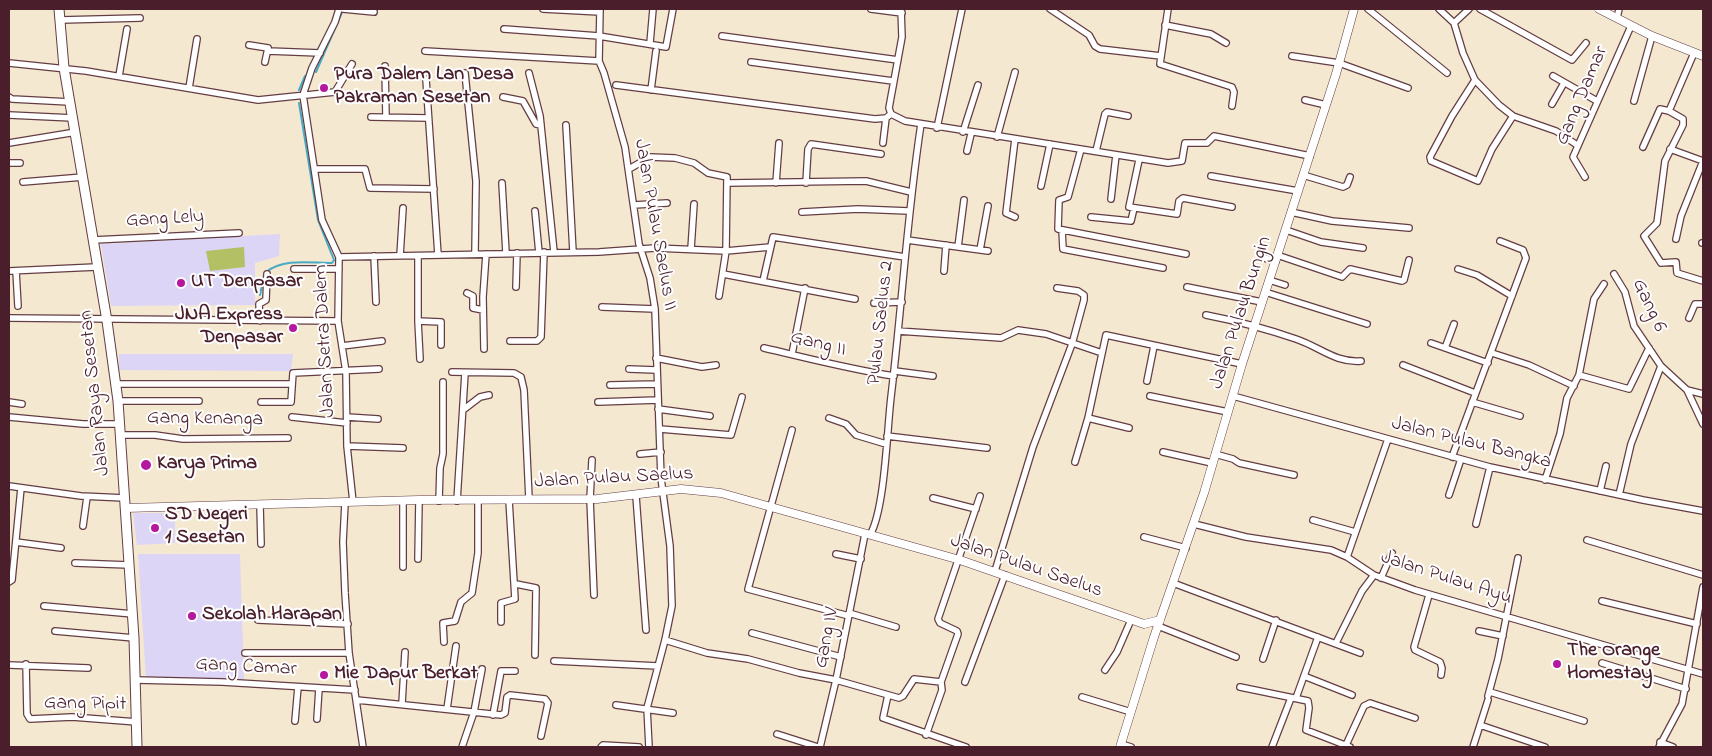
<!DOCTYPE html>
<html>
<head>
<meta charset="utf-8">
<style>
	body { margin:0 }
	#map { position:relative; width:1712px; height:756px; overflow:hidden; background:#f4e8d0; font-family:"Indie Flower",sans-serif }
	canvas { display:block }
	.frame { position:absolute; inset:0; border:10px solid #4a1f2b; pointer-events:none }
</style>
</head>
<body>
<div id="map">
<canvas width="1712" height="756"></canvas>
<div class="frame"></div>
</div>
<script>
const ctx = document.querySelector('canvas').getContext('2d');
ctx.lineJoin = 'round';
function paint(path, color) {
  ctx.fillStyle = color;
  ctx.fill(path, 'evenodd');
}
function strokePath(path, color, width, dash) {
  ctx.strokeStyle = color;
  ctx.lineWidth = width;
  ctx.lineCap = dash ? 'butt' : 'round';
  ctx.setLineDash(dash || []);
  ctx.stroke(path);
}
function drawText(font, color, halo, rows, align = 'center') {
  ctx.font = font + ' "Indie Flower",sans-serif';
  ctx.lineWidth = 4;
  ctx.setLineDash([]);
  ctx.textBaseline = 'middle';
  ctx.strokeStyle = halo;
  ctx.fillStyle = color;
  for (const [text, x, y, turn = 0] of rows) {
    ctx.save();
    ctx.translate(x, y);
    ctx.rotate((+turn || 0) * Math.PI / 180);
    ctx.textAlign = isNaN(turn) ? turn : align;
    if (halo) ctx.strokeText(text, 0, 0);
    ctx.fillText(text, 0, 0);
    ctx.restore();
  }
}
paint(new Path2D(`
	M280 234 279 256 255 263V305L111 306 101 244Z
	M119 354H293L291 371 119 370Z
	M133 513H175V543L137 545Z
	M138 554H240L244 679H146Z`), '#ddd5f6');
paint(new Path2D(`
	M244 247 245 267 210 271 206 251Z`), '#b3c063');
strokePath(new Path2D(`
	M316 72 343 10
	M299 90 305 76
	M266 272C284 258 310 263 332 263L334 260 318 220 299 103
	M260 295 264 276`), '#47abc6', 2);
const minor = new Path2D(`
	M339 9 335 22 312 68 303 95 322 220 339 257 338 321 346 372 347 446 353 502
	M343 9 374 12
	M543 9 600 12
	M600 9 599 61 604 73 625 147 639 244 650 278 655 309 661 478 670 546 672 606 665 640 647 708 649 747
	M871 9 902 13
	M901 9 902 37 889 108 891 114 905 121 1168 163 1182 161 1185 143H1207L1214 136 1310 156
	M1050 9 1089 35 1095 46 1100 49 1161 56
	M1168 9 1160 64 1232 87 1234 92 1232 106
	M1368 9 1447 73
	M1439 9 1454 23 1463 53 1475 80 1499 105 1513 116 1556 131 1577 145
	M1480 9 1572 60 1586 43
	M1617 18 1619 9
	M60 20 140 18
	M1454 23 1469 9
	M1165 25 1211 34 1226 43
	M504 29 599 36 666 47 673 9
	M722 36 898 60
	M650 43 653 9
	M249 45 268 48 265 62
	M268 51 320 53
	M425 51 599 61
	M1292 56 1339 63 1408 88
	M751 62 893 81
	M9 63 86 71 258 100 335 92 352 64
	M385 66 386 117
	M465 73 476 181 475 253
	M529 73 540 116 554 252
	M119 76 127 29
	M1553 76 1597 101
	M426 79 438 255
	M1475 80 1452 116 1430 157 1431 161 1478 181 1492 149 1513 116
	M616 85 875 119 886 118 891 114
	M189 88 197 39
	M651 90 656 51
	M9 97 12 99 70 102
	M503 97 523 101 536 124 541 125
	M1305 100 1326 105
	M1634 101 1652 36
	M1552 104 1564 83
	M1669 111 1694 53
	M9 115 73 118
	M371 117 428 118
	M566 125 573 252
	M937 128 962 9
	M963 132 978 85
	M997 137 1015 72
	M1015 139 1006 213 1015 217
	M9 143 76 132
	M883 143 886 118
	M1643 147 1660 109 1669 111 1683 119V125L1665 161 1657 223 1644 236 1661 263 1676 262 1677 273 1703 281
	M1081 149 1068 197 1059 200 1058 229 1186 254
	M1670 149 1703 161
	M967 151 971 134
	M1096 151 1105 114 1107 112 1128 116
	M1139 160 1129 207 1177 214 1179 201 1183 198 1232 207
	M9 163H20
	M315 169H365L370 188 434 189
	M629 169 650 157 675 158 694 163 708 173 727 177 726 251 719 296
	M1303 175 1343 187 1347 185 1350 177
	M1211 176 1298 191
	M1585 177 1573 157 1631 26
	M23 182 83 177
	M502 183 506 253
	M728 183 866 181 911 192
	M776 183 779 143
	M806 183 808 149 811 144 881 154
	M1041 186 1050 144
	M1111 199 1116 155
	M634 205 667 203
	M535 211 539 253
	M802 212 858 209 909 211
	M1291 212 1332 221 1409 228
	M1091 217 1131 221 1134 208
	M1062 230 1063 249 1163 268
	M1286 230 1321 242 1363 248
	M1676 239 1681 216 1703 161
	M93 240 239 233
	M907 240 988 251
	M1702 243H1703
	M958 247 964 200
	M691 249 694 204
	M980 250 988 206
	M1277 255 1342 277 1350 269 1402 281 1404 280 1409 260
	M374 256 376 302
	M400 256 403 208
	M418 256V321L420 359
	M339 257 599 252 655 248 726 251 770 247
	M1260 257 1276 261
	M294 269H339
	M1458 269 1477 275 1512 296
	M9 271 96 267
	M16 271 18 306
	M944 271 946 245
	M723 274 855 299
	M1614 274 1625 292 1634 326 1661 366 1687 390 1703 424
	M1269 280 1285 285
	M763 281 773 237 905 257
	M516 287 517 253
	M1187 287 1262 302
	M1265 292 1367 324
	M467 293 473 296V308L483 310
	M874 303 902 302
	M602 307 655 309
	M1206 315C1237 321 1267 329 1296 339 1320 347 1335 363 1361 361
	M9 318 338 321
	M1689 318 1695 304H1703
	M260 321 259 304 266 300 267 274
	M418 321 441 322V345
	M898 331 1001 338 1018 330 1046 334 1102 353
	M510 341H537L541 337 544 252
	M1431 343 1488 363
	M342 346 382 341
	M764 348C807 358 849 369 894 376
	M1445 348 1454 324
	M484 349 483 297 486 254
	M1492 353 1529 365 1574 386
	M792 354 805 288
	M656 358 702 367 716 365
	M1403 365 1475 393
	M629 369 656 370
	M895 371 933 376
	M452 372 514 373 521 377 524 390 529 499
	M1579 375 1629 389 1649 348
	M1147 381 1154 346
	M116 384H292
	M610 385 657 384
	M1687 390 1703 394
	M1150 396 1228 412
	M1233 396 1490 467 1643 500 1703 511
	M118 401H199
	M9 402 22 404
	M261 402H291L293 373 379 369
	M598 402 658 400
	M1472 402 1520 416
	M658 409 710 416
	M463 410 480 397 489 395
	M9 417 83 424H120
	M292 417 347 423
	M347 417 378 419
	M829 418 846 424 856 435 886 444
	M1088 418 1129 428
	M660 429 731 435 742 397
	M792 430 748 589 849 616
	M121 435H155L183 439 288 438
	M887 436 987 448
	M347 446 403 448
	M1163 452 1212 463
	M640 454 661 452
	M1215 454 1233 459 1239 463 1294 475
	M1452 457 1526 258 1523 250 1500 241
	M592 460 590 499 594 595
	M1075 462 1088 418 1106 335 1242 364
	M1545 480 1560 434 1567 398 1579 375 1594 299 1604 284
	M9 486 81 496 125 498
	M1600 491 1606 466
	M1449 495 1461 459
	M1619 495 1631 444 1661 366
	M636 496 646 630
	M933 498 976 509
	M439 501 440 468 443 454V382
	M457 501 465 373
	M345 503 343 542 345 593 349 653 363 747
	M260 505 261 544
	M1313 520 1355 532
	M1194 524 1246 537 1331 550 1347 557 1374 575 1415 590 1703 674
	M1476 524 1490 467
	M83 526 87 497
	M870 535C885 509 887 430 891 397 902 306 907 215 921 124
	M1144 537 1186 548
	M1587 540 1703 575
	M16 542 61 548
	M836 554 861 559
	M1347 557 1388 439
	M418 559 419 500
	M75 563 129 565
	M403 567V501
	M995 571 1033 447 1072 344 1084 300V295L1078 291 1057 288
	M1381 578 1392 553
	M9 582 12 580 21 488
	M1173 583 1360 653
	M516 584 536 588 535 655
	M1429 595 1414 647 1415 650 1440 662 1442 668 1441 675
	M1602 601 1697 624
	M44 606 133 614
	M849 613 896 627
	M258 620 348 624
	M501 622V603L515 599 509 500
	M1158 626 1236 657
	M55 631 134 638
	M1479 631 1503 636
	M752 633 841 657
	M665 640 707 653 748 659 799 673 836 680 899 698 903 696 914 679 941 682
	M444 642 443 623 455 621 461 602 472 593 478 553V501
	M1336 643 1362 591 1374 575
	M245 653H349
	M1263 659 1276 620
	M554 661 658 666
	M1602 663 1686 689
	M26 664 27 714 30 719 72 717 137 722
	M9 665 88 668
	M1105 670 1117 652 1131 620
	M1304 676 1352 695
	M136 680 222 682 355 690
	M965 682 1005 575
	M1240 687 1308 701 1309 708 1306 730 1350 747
	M1490 692 1584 721
	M888 695 883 718 966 747
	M1488 696 1498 659 1518 558
	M1082 697 1131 712
	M1296 698 1318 637
	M357 700 501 715 505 713 507 697 510 695 545 699 548 703 541 736
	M402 704 405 652
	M616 705 673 713
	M447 709 456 646
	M493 715 501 671H515
	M317 719 319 688
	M295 721 298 687
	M1480 725 1545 747
	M777 734 818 747
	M926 735 942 690 941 682 958 634 957 631 940 623 938 619 980 496
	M1660 742 1673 747
	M1121 744 1131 747
	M1346 745 1364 706 1370 703 1415 718
	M462 747 474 712 482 669
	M601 747 603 745 639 747
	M820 747 836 680 865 534
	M1272 747 1291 698
	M1473 747 1488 700
	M1659 747 1682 704 1703 587`);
const tertiary = new Path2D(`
	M1599 9 1652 36 1703 56
	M126 508 419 500 597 499 681 489 721 493 960 560 1144 624 1160 620
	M1120 747 1154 637 1204 493 1242 364 1336 74 1354 9`);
const secondary = new Path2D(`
	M59 9 64 68 107 321 118 401 134 638 137 747`);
strokePath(minor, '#643d44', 8);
strokePath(tertiary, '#643d44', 9);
strokePath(secondary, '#643d44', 11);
strokePath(minor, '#fff', 5.5);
strokePath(tertiary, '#fff', 8);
strokePath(secondary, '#fff', 9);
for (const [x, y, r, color] of [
	[324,88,5,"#b5179e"],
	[181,283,5,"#b5179e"],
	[293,328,5,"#b5179e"],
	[146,465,6,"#b5179e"],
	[155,528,5,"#b5179e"],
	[192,616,5,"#b5179e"],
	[1557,664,5,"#b5179e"],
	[324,675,5,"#b5179e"]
]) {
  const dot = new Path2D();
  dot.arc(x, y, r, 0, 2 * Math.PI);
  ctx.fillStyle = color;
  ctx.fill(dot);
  strokePath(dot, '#fff', 2);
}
drawText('bold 20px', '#4a1f2b', '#fff', [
	["Pura Dalem Lan Desa",334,76],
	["Pakraman Sesetan",334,99],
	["UT Denpasar",191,283],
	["JNA Express",283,316,"right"],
	["Denpasar",283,339,"right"],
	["Karya Prima",157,465],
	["SD Negeri",165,516],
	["1 Sesetan",165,539],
	["Sekolah Harapan",202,616],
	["The Orange",1567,652],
	["Homestay",1567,675],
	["Mie Dapur Berkat",334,675]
], 'left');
drawText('20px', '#4a1f2b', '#fff', [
	["Gang Damar",1583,96,-67],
	["Gang Lely",165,220,-3],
	["Jalan Pulau Saelus II",654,225,80],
	["Gang 6",1648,306,65],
	["Jalan Pulau Bungin",1242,313,-72],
	["Pulau Saelus 2",882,323,-84],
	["Jalan Setra Dalem",326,341,-93],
	["Gang II",818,345,14],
	["Jalan Raya Sesetan",96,393,-96],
	["Gang Kenanga",205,420,1],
	["Jalan Pulau Bangka",1471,444,14],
	["Jalan Pulau Saelus",614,479,-3],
	["Jalan Pulau Saelus",1026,567,19],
	["Jalan Pulau Ayu",1446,579,18],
	["Gang IV",828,638,-79],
	["Gang Camar",246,668,3],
	["Gang Pipit",85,705,1]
]);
</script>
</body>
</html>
